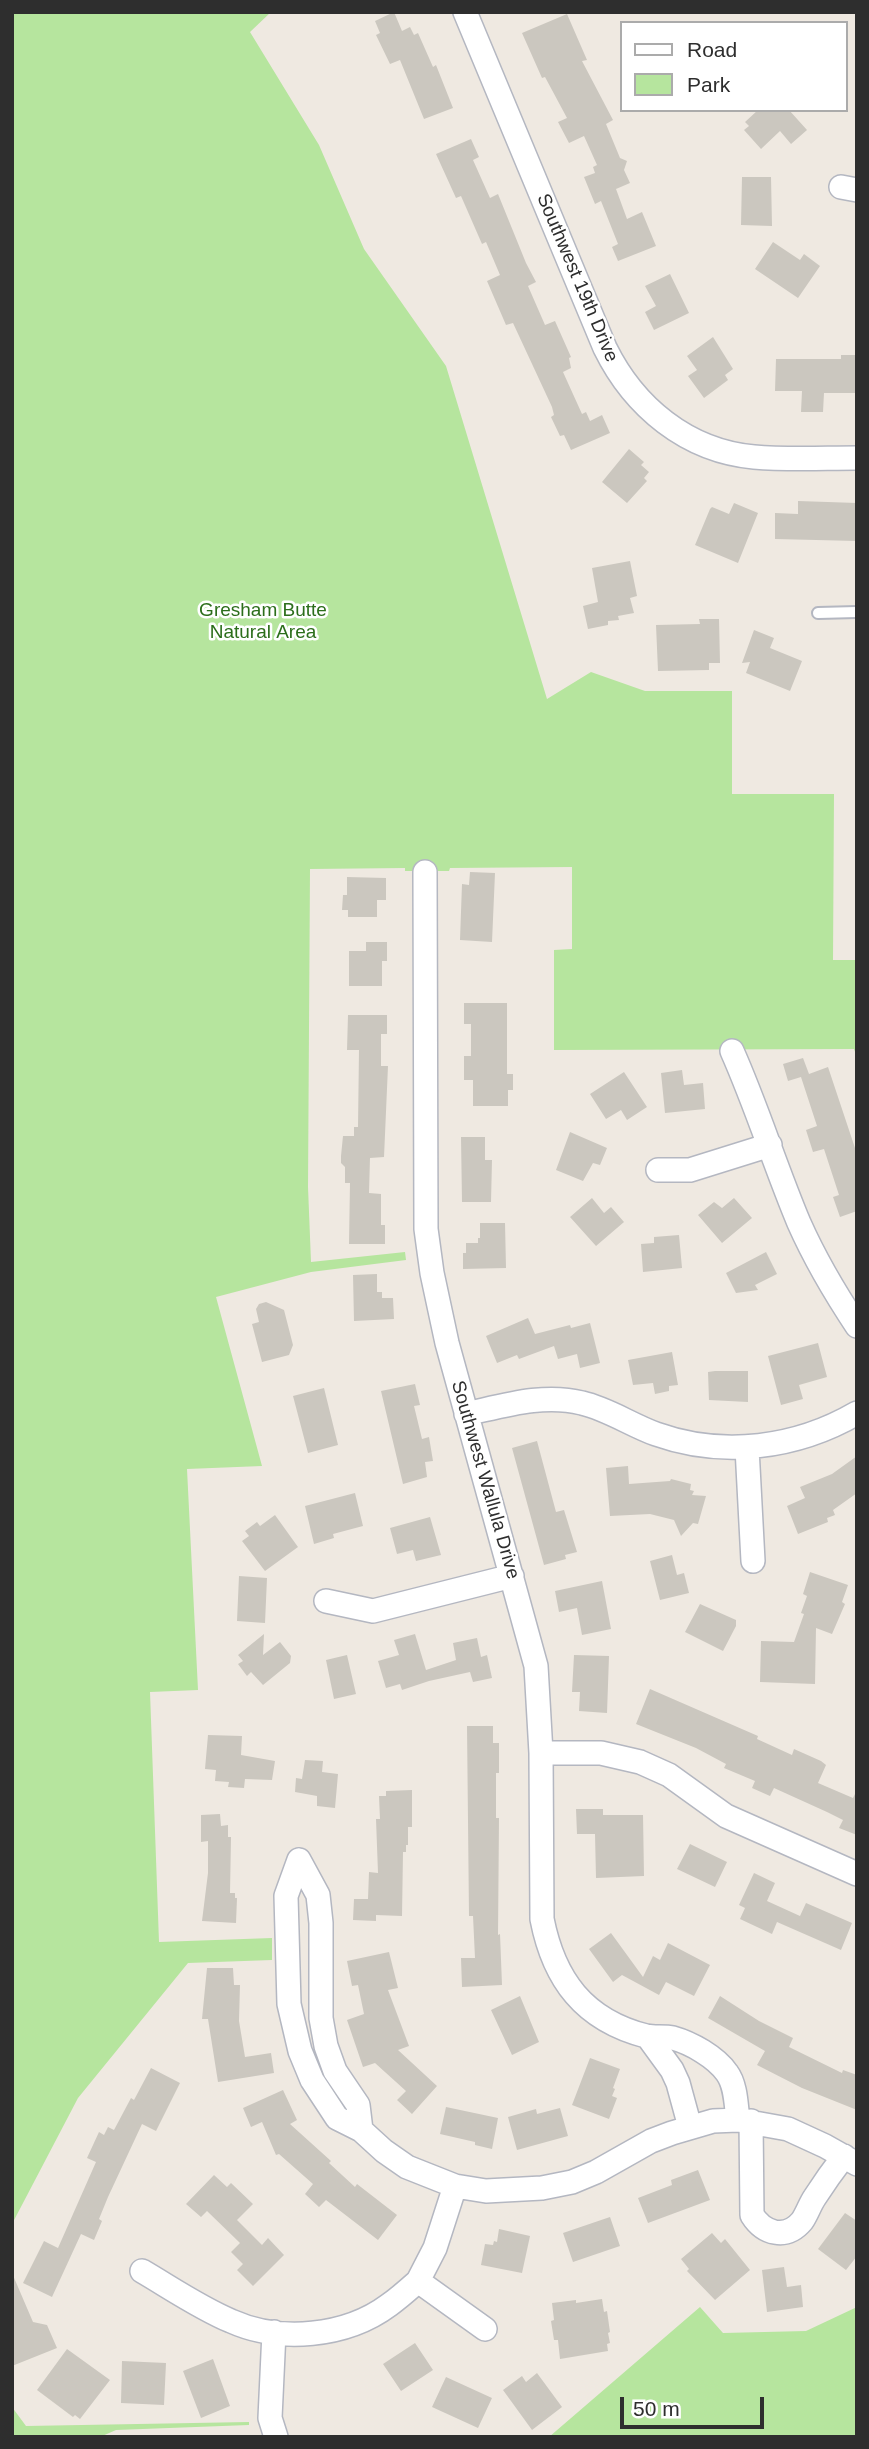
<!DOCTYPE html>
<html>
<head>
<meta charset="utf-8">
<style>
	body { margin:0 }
	#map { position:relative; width:869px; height:2449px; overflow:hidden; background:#efe9e1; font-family:Helvetica,sans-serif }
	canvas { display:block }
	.frame { position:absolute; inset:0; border:14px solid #2e2e2e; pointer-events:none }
	.legend { position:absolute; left:620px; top:21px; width:228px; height:91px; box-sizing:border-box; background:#fff; border:2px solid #ababab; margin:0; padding:9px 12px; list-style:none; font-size:21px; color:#2e2e2e }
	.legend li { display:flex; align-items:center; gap:14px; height:35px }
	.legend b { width:35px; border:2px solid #ababab }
	.scale { position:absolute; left:620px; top:2397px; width:144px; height:32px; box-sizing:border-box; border:4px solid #2e2e2e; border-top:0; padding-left:9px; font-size:21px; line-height:24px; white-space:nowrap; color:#2e2e2e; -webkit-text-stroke:5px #fff; paint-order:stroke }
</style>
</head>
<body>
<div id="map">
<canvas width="869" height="2449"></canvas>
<div class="frame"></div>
<ul class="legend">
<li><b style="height:9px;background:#fff"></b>Road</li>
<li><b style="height:19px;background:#b6e59e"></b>Park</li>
</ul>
<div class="scale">50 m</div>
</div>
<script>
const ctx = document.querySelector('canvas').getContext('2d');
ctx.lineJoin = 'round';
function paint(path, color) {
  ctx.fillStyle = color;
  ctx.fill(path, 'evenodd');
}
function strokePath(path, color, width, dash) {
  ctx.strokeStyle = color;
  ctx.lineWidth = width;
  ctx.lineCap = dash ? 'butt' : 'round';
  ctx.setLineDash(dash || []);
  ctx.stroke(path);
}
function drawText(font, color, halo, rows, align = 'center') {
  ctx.font = font + ' Helvetica,sans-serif';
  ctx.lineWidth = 5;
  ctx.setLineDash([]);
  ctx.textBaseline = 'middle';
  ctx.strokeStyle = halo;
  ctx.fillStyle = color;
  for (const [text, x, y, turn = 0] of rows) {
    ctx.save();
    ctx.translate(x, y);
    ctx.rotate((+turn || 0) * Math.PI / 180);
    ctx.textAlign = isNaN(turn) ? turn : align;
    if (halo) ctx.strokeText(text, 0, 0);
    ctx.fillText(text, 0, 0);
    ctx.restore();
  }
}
paint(new Path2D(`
	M12 12H271L250 32 319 145 364 249 446 366 547 699 591 672 645 691H732V794H834L833 960H857V1057L854 1049 554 1050V950L572 949V867L450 868 449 871H405V868L310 869 308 1187 311 1262 405 1252 406 1260 311 1272 216 1297 262 1466 187 1469 198 1690 150 1692 159 1942 272 1938V1960L188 1963 78 2098 12 2224Z
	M700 2307 723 2333 806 2331 857 2307V2437H549Z
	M12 2407 26 2426 249 2422V2425L116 2430 100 2437H12Z`), '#b6e59e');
paint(new Path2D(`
	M394 12 402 31 410 27 414 35 418 33 433 67 436 65 453 108 424 119 400 60 390 64 376 35 380 33 375 21Z
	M567 14 587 60 582 61 613 120 606 124 620 158 627 161 624 170 630 183 616 189 627 219 642 212 656 246 618 261 612 247 618 244 601 201 595 204 584 177 595 173 593 167 597 165 584 136 569 143 558 122 567 118 545 77 542 78 522 33Z
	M758 110H789L807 130 791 144 780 131 761 149 744 130 749 126 745 122Z
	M471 139 479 157 473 160 490 198 498 194 526 263 536 282 528 286 545 325 555 321 571 357 569 358 571 368 563 372 582 414 586 412 590 421 602 415 610 433 571 450 564 435 560 436 551 417 554 415 552 407 513 323 506 325 487 281 500 275 486 242 482 244 461 196 456 198 436 154Z
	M742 177H771L772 226 741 225Z
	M773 242 800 260 804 254 820 266 798 298 755 269Z
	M670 274 689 313 654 330 645 312 656 306 645 286Z
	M713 337 733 369 725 375 728 380 704 398 688 376 697 370 687 356Z
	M841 355H857V393H824L823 412H801L802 391H775L776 359H841Z
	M629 449 644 462 641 465 649 472 644 478 647 481 627 503 602 482Z
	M798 501 857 503V541L775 539V513L798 514Z
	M734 503 758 513 738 563 695 545 710 509 712 507 729 514Z
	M630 561 637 596 630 598 634 613 618 616 619 620 608 621V625L588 629 583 606 598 602 592 568Z
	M699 619H719L720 663H709V670L658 671 656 625 700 624Z
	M754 630 774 638 770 648 802 661 790 691 746 673 750 662 742 663Z
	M470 872 495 873 492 942 460 940 462 884 469 885Z
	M347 877 386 878V900H377V917H348V910H342L343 895H347Z
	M366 942H387V961H382V986H349V951H366Z
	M464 1003H507V1074H513V1090H508V1106H473V1080H464V1056H471V1024H464Z
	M348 1015H387V1034H381V1066H388L384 1157 370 1158 369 1193 381 1194V1225H385V1244H349L350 1183H345V1167L341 1163V1156L343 1136H354V1127H358L359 1050H347Z
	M803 1058 809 1074 828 1067 857 1154V1211L840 1217 833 1197 839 1195 824 1149 813 1152 806 1130 817 1126 801 1077 788 1081 783 1064Z
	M682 1070 684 1085 703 1083 705 1109 665 1113 661 1073Z
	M624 1072 647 1107 627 1120 621 1110 606 1119 590 1094Z
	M570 1132 607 1148 600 1165 593 1163 583 1181 556 1170Z
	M461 1137H485V1160H492L491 1202H462Z
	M592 1198 604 1213 611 1207 624 1222 596 1246 570 1217Z
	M734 1198 752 1218 722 1243 698 1215 714 1202 722 1208Z
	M480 1223H505L506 1268 463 1269V1253H466V1243H478V1238H480Z
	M679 1235 682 1268 643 1272 641 1244 654 1243V1237Z
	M766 1252 777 1274 755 1285 758 1290 736 1293 726 1273Z
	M377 1274V1292H382V1298H393L394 1319 354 1321 353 1275Z
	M266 1302 284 1310 293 1345 289 1355 262 1362 252 1324 259 1322 256 1309 259 1304Z
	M528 1318 535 1334 570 1325 571 1328 590 1323 600 1363 580 1368 577 1354 558 1359 554 1346 519 1359 517 1355 497 1363 486 1336Z
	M818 1343 827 1377 799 1385 803 1399 781 1405 768 1356Z
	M672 1352 678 1385 669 1386V1391L655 1394 653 1383 633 1385 628 1360Z
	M715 1371H748V1402L709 1400 708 1372Z
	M415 1384 420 1405 414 1406 422 1439 429 1437 433 1461 425 1462 427 1477 403 1484 381 1391Z
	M324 1388 338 1445 308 1453 293 1396Z
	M537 1441 556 1512 564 1510 577 1552 565 1555 566 1559 544 1565 512 1448Z
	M857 1456V1493L833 1510 835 1515 827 1518 828 1522 798 1534 787 1506 805 1498 800 1487 832 1474Z
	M628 1466 629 1484 670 1481 671 1479 691 1484 690 1490 694 1491 692 1495 706 1496 698 1524 693 1523 681 1536 674 1520 650 1514 610 1516 606 1468Z
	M355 1493 363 1526 333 1534 334 1538 314 1544 305 1506Z
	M275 1515 298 1547 265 1571 242 1541 249 1536 245 1531 257 1522 260 1526Z
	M430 1517 441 1555 416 1561 413 1550 397 1554 390 1528Z
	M672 1555 677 1575 684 1573 689 1593 660 1600 650 1561Z
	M810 1572 848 1585 842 1602 845 1604 832 1634 816 1628 815 1684 760 1682 761 1641 794 1642 804 1614 801 1613 807 1596 803 1594Z
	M239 1576 267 1578 265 1623 237 1621Z
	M602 1581 611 1629 582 1635 577 1608 559 1612 555 1591Z
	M700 1604 736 1620V1626L723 1651 685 1632Z
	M264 1634 263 1655 280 1642 291 1656 290 1663 263 1685 251 1672 247 1676 238 1664 243 1661 238 1655Z
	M415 1634 426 1670 456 1660 453 1643 477 1638 481 1657 487 1655 492 1678 473 1682 470 1672 429 1681 402 1690 400 1684 386 1688 378 1661 399 1655 394 1640Z
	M347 1655 356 1694 334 1699 326 1660Z
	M574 1655 609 1656 607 1713 579 1711 580 1692H572Z
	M650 1689 758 1736 757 1739 792 1755 794 1749 821 1761 826 1765 818 1783 853 1798 857 1790V1835L839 1828 843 1820 827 1812 774 1788 770 1796 752 1788 755 1781 724 1768 726 1764 696 1748 636 1724Z
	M467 1726H493V1743H499V1773H496V1818H499L498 1935 500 1934 502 1985 462 1987 461 1958H475L473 1916H469Z
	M208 1735 242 1736 241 1755 275 1761 272 1780 245 1779 244 1788 228 1787 229 1782 215 1781 216 1770 205 1769Z
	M305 1760 323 1761 322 1772 338 1774 335 1808 317 1806V1796L295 1792 296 1778 302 1779Z
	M412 1790V1827H408V1845H406V1852H403L402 1916 376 1915V1921L353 1920 354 1899H368L369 1872 378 1873 376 1819H380L379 1796H386V1791Z
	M576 1809H603V1815H643L644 1876 596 1878 595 1834H577Z
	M220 1814 221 1826 228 1825V1837H231L230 1893H235V1898H237L236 1923 202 1921 208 1873V1841L201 1842V1815Z
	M690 1844 727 1862 715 1887 677 1869Z
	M754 1873 775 1883 767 1901 800 1916 806 1903 852 1923 841 1950 777 1922 772 1934 740 1919 745 1908 739 1905Z
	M611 1933 643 1977 653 1956 660 1960 668 1943 710 1965 694 1996 666 1982 659 1995 622 1975 613 1982 589 1949Z
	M389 1952 398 1988 388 1990 409 2046 398 2050 437 2086 412 2114 397 2100 406 2091 375 2063 363 2067 347 2020 364 2014 358 1985 352 1986 347 1961Z
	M207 1968H233L234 1985H240L239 2021 245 2057 271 2053 274 2073 218 2082 208 2019H202Z
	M520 1996 539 2042 512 2055 491 2010Z
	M720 1996 759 2021 793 2038 789 2047 842 2073 843 2070 857 2075V2110L802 2088 757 2065 765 2051 708 2018Z
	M590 2058 620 2069 613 2088 615 2089 612 2096 617 2098 609 2119 572 2105Z
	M151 2068 180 2083 156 2131 142 2124 108 2197 99 2219 102 2221 94 2240 81 2234 52 2297 23 2283 44 2241 58 2248 96 2162 87 2158 99 2132 104 2135 108 2127 114 2130 131 2098 134 2100Z
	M283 2090 297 2120 290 2124 331 2161 329 2163 355 2187 357 2184 397 2215 378 2240 326 2200 319 2207 305 2194 313 2184 279 2154 276 2155 262 2122 251 2127 243 2108Z
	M446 2107 498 2118 492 2149 475 2145V2142L440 2134Z
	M560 2108 568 2136 517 2150 508 2117 536 2109 537 2114Z
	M698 2170 710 2200 648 2223 638 2198 672 2185 671 2180Z
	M214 2175 227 2187 231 2183 253 2204 237 2220 262 2245 268 2238 284 2255 253 2286 237 2270 243 2264 231 2252 240 2243 207 2211 201 2217 186 2204Z
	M845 2213 857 2221V2256L846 2270 818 2249Z
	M610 2217 620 2246 573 2262 563 2233Z
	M499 2229 530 2236 522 2273 481 2265 485 2244 493 2245 494 2241 497 2242Z
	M712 2233 721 2243 725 2239 750 2270 715 2300 687 2271 689 2269 681 2259Z
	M784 2267 787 2287 801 2285 803 2307 767 2312 762 2270Z
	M12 2273 33 2322 47 2325 57 2348 12 2366Z
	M602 2299 604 2312 607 2311 610 2332 608 2333 610 2343 607 2344 608 2351 560 2359 558 2340H554L551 2321 554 2320 552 2303 576 2300V2303Z
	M415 2343 433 2370 401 2391 383 2364Z
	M67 2349 110 2380 80 2419 75 2415 73 2417 37 2390Z
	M213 2359 230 2406 201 2418 183 2371Z
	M122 2361 166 2363 164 2405 121 2403Z
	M537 2373 562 2407 532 2430 503 2390 522 2376 526 2382Z
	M446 2377 492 2398 478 2428 432 2407Z`), '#cbc7bf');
const service = new Path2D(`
	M818 613 857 612`);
const minor = new Path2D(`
	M465 12 605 348C634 407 687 451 754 457 788 460 823 458 857 458
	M841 187 857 190
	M425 872 426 1229 432 1273 447 1343 536 1666 541 1753 542 1919C554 1980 584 2020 646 2036 655 2038 664 2036 673 2038 691 2043 716 2057 727 2073 736 2085 736 2105 738 2120
	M732 1051C757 1107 775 1166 799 1223 815 1259 835 1293 857 1326
	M658 1170H690L770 1145
	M466 1414C503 1406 543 1393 582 1403 608 1409 631 1425 656 1434 723 1458 797 1448 857 1413
	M747 1448 753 1561
	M326 1601 373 1611 512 1576
	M541 1753H601L640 1762 669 1775 726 1816 857 1874
	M299 1860 286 1896 289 2004 300 2051 312 2080 337 2118 361 2130 384 2151 407 2167 455 2186 486 2191 542 2188 572 2182 596 2172 651 2141 672 2133 713 2121 738 2120 788 2129 825 2146 857 2164
	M299 1860 318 1895 321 1923V2018L326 2046 335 2071 358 2105 361 2130
	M648 2037 672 2070 678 2083 690 2127
	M751 2121 752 2215C764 2234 786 2240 802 2221 807 2214 810 2204 815 2197 824 2183 834 2169 844 2156
	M142 2271C171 2288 200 2308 231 2321 280 2343 346 2337 389 2305 399 2298 409 2289 418 2281L485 2329
	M418 2281 435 2248 455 2186
	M274 2332 270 2418 276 2437`);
strokePath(service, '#b4b7c1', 14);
strokePath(minor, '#b4b7c1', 26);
strokePath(service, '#fff', 10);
strokePath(minor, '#fff', 23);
drawText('19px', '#2e2e2e', '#fff', [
	["Southwest 19th Drive",577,278,67],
	["Southwest Wallula Drive",485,1480,74]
]);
drawText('19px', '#2c6e1b', '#fff', [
	["Gresham Butte",263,611],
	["Natural Area",263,633]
]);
</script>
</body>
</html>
